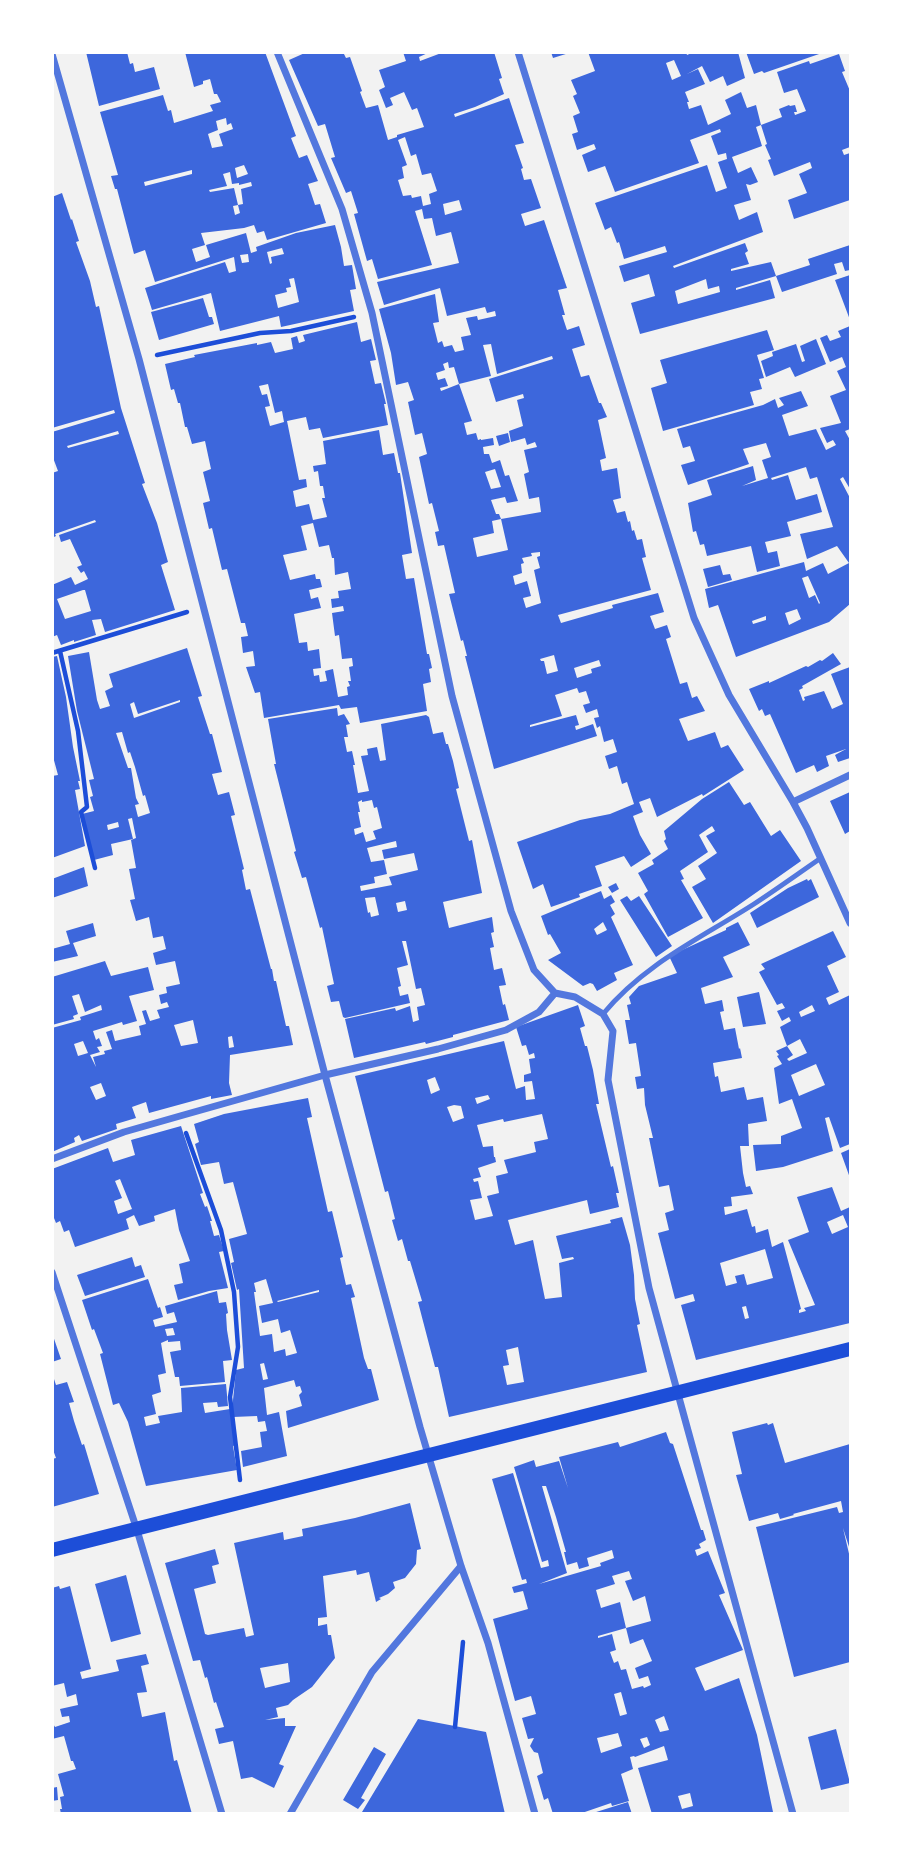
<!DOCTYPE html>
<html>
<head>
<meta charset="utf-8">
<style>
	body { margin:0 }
	#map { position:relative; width:903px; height:1866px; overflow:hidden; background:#f2f2f2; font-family:"Golos Text",sans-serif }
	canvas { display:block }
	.frame { position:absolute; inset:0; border:54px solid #fff; pointer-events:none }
</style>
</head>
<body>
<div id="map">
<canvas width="903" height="1866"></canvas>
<div class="frame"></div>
</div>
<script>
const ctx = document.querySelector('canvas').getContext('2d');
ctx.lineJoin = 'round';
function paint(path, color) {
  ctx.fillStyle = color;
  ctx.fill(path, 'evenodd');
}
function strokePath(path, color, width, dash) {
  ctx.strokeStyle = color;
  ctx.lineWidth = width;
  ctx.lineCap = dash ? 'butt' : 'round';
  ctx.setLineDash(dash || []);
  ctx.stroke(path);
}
paint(new Path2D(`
	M86 52H127L130 64 133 63 135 72 154 67 160 89 99 106Z
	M185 52H265L296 136 291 138 299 158 307 155 318 181 308 184 315 205 320 204 326 223 267 240 264 231 257 233 254 225 244 228 201 233 205 245 192 249 196 262 210 257 206 245 246 233 251 253 257 251 256 247 296 233 335 225 341 247 344 266 352 265 356 289 350 290 354 311 281 327 279 316 220 331 211 293 152 310 145 288 225 262 229 273 236 271 234 257 155 282 145 250 134 254 117 189H115L111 176 118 175 100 112 163 95 168 111 171 110 174 123 213 111 210 105 221 102 217 94H214L210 79 203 81V84L194 87ZM226 118 227 125 231 123 233 129 219 134 223 146 212 148 208 134 218 130 216 121ZM244 165 248 174 237 178 235 168ZM192 170V174L145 186 144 182ZM230 172 232 184 239 183V185L251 182 252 186 241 189 243 204 238 205 240 213 235 215 233 206 238 205 234 188 210 192 209 190 227 186 223 174ZM282 248 284 254 271 257 272 263 270 264 267 252ZM248 254 249 262 242 263 240 255ZM294 278 299 302 278 308 275 295 287 292 286 288 291 287 289 279Z
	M307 52H343L346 58 350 57 362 91 360 92 366 108 378 105 388 140 397 137V135L424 127 417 108 412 110 404 92 390 98 393 105 386 108 379 90 385 87 379 70 406 61 403 52H430L419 57 420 61 444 52H494L502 78 499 79 504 94 475 107 454 114 455 117 509 98 524 143 515 145 523 168 521 169 524 180 531 179 541 208 521 214 525 226 544 220 567 288 558 290 565 315H562L567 330 579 326 585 345 572 349 581 377 589 375 599 403H601L607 417 598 420 606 458 600 460 602 471 617 468 621 498 613 500 617 513 625 511 628 522 630 521 632 531 634 530 637 540 642 539 646 557 642 558 651 590 558 615 561 623 613 608 612 605 658 593 664 612 650 616 655 629 667 625 671 637 666 639 680 684 687 682 692 698 697 696 705 711 679 719 688 741 715 732 721 748 728 745 744 770 703 796 702 794 657 817 650 798 639 802 643 812 633 816 640 835 651 854 631 867 624 856 595 866 602 886 579 894 580 897 551 907 543 884 533 889 517 842 580 820 610 814 634 804 627 782 622 784 617 766 609 769 605 756 617 752 613 739 604 742 600 726 597 728 594 718 599 717 597 709 586 713 583 705 590 703 586 691 579 693 577 688 555 695 562 716 530 725V727L576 715 579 725 575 726 576 730 593 724 597 736 494 769 465 656H467L463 640 461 641 449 594 455 593 444 545 438 546 435 532 439 531 432 503 429 504 419 457 427 454 422 433 415 435 408 402 414 400 408 382 396 385 391 353 379 309 435 294 439 322 433 323 438 343 442 341 444 347 452 345 455 352 464 350 461 337 471 335 466 318 477 316 478 320 496 316 495 311 487 313 485 307 447 316 440 288 384 305 377 282 459 263 451 232 436 236 432 218 424 219 422 209 415 211 432 265 378 279 372 259 367 261 354 214 358 213 351 191 346 193 331 158 335 157 325 124 318 126 289 60ZM405 137 411 156 416 154 422 175 431 173 437 191 429 194 431 204 423 206 421 196 412 198 411 195 403 196 398 180 404 178 402 167 407 165 398 140ZM459 200 462 210 445 215 443 204ZM491 344 497 374 552 356 553 359 489 379 496 402 523 394 524 398 517 400 523 426 509 431 511 442 525 438 527 445 535 442 537 447 524 450 529 472 524 474 529 499 539 497 541 512 501 519 508 550 477 557 473 538 494 533 492 521 501 519 499 514H496L491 500 505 497 507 503 518 501 509 475 505 476 500 460 492 463 489 454H484L483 447 494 445 493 438 481 440V439L478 440 476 433 467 435 464 423 472 421 459 384 441 391 440 388 448 386 445 378 438 380 436 373 445 370 443 364 448 362 449 368 454 367 459 384 491 376 483 345ZM495 469 501 487 491 489 485 472ZM540 552V556L537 557 540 568 534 570 541 603 526 608 523 598 531 596 527 581 515 585 513 576 522 573 521 564 524 563 522 558 532 556 531 553ZM554 655 558 671 547 674 544 661H541L540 659ZM599 660 601 666 591 669 592 673 577 678 574 668Z
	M551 52H569V53L553 58Z
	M588 52H686L687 55 694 52H738L745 78 727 86 723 76 710 82 702 66 687 74 698 69 705 84 685 92 689 102H687L689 109 701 105 708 125 731 114 725 100 741 92 747 108 756 105 761 125 782 117 779 109 789 105 790 106 795 105 797 112H794L795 115 806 111 797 89 784 93 777 72 809 61 810 64 839 54 845 71 842 72 850 91V147L842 150 844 155 850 153V200L794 219 788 200 807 193 799 174 812 168 810 162 774 176 768 160 771 159 765 145 767 144 761 125 756 127 762 146 732 157 738 173 751 167 758 182 750 185 746 184 751 200 734 205 739 220 757 212 763 232 673 266 674 268 745 243 748 251 745 253 749 264 731 269V271L771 262 776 276 810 265 808 259 850 245V270L845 271 842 262 834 264 837 274 782 292 776 276 736 288V290L770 280 775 298 640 334 631 303 655 296 649 274 624 282 619 266 667 252 665 246 624 259 619 242 617 243 611 227 605 230 595 203 707 165 716 192 727 188 718 162 727 159 726 153 718 155 711 136 721 132 720 129 690 140 699 163 615 192 605 166 588 172 582 155 596 149 594 144 577 150 572 134 578 132 573 116 580 113 573 96 577 94 571 80 595 71ZM674 60 681 76 672 80 666 63ZM706 279 708 289 719 286 720 292 678 304 675 291Z
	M746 52H822V53L764 73 762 71 754 74Z
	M62 193 71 220 72 219 79 241 76 242 90 281 96 307 99 306 121 408 145 483 142 484 157 523 168 562 161 565 175 610 105 632 101 619 92 620 96 635 74 642V640L61 645 57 635 52 637V585L71 577 75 585 88 579 84 571 81 573 77 567 82 565 70 539 61 542 59 535 96 522 95 520 55 534 56 536 52 538V473L58 471 52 455V432L115 413 114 410 52 428V197ZM118 431 119 434 68 448 67 446ZM83 590H85L91 611 65 619 57 599Z
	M850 275V320L835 280Z
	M203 298 209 317H212L214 324 159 340 151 312Z
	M357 322 361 342 371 339 376 360 370 361 375 384 381 383 386 404H384L388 425 323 438 320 428 309 430 306 417 287 421 299 480 306 479 307 487 293 491 296 507 309 504 313 520 327 517 322 498H325L323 486H320L318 471 314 472 313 466 326 464 323 441 379 430 383 455 394 453 398 473H400L412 553 402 555 406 579 414 578 427 654H429L432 668 429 669 431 682 423 684 427 711 360 723 357 707 341 709 339 705 264 718 260 692 255 693 246 667 255 666 253 651 243 653 241 637 248 636 245 623H241L227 569 222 570 212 528 209 529 203 503 210 501 203 472 211 469 205 441 192 444 187 427H185L180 403H178L174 389 171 390 165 364 195 357 194 355 257 343V345L271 342 275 353 293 349 291 338 297 336 299 343 305 341 303 335ZM268 384 275 413 282 411 284 422 270 426 265 407 270 406 267 394 262 395 259 386ZM313 523 319 547 329 545 332 558H334L335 575 348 572 351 589 338 591 339 598 331 599 332 608 343 606 344 611 332 613 335 636 339 635 342 659 352 658 353 666 349 667 351 681H348L350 686 347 687 348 695 338 697 333 669 325 671 327 681 320 682 319 675 314 676 313 669 321 668 319 649 308 651 307 642 299 643 294 614 321 608 318 597 311 599 309 590 322 587 320 579H316L315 574 290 580 283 555 307 550 301 526Z
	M850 326V429L845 431 850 440V489L843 477 840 479 850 498V604L829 622 736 657 718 605 709 608 705 589 804 562 806 571 823 563 828 574 849 563 837 546 807 559 800 534 833 527 817 477 810 479 806 467 771 478 772 480 788 475 796 500 817 494 822 512 787 522 791 536 765 542 768 553 777 551 780 566 757 572 751 546 707 556 704 544 700 545 696 531 693 532 688 503 712 495 707 480 753 466 756 480 742 486 768 478 762 460 771 457 766 443 743 449 749 464 688 485 681 465 695 461 690 446 683 448 677 429 763 405 775 399 778 408 784 405 779 398 801 391 808 406 782 415 789 436 816 429 826 450 836 445 833 440 827 443 820 428 841 423 830 396 846 390 837 371 846 367 842 357 830 362 820 338 827 335 830 341 841 337 838 331ZM808 576 820 603 819 604 815 595 809 598 802 578ZM797 609 801 619 789 625 785 613ZM766 616V620L753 624 752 621Z
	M767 330 774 350 757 355 764 378 759 379 762 389 750 392 754 405 663 431 651 388 667 383 660 360Z
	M816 339 826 364 795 377 790 367 766 377 761 361 773 356 772 352 796 344 802 362 805 361 800 346Z
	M508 433 510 442 499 446 496 436Z
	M720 565 723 575 730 574 732 580 708 587 703 569Z
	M187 648 202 696 198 697 210 734H212L222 772 212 774 218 795 229 792 235 815 231 816 244 869 242 870 246 890 250 889 271 969H272L274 981H276L286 1026H289L293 1045 230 1055 229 1083 232 1095 211 1099V1096L149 1113 146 1102 132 1107 136 1118 116 1124 117 1129 82 1141 79 1135 74 1138 75 1142 52 1152V1028L81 1020 80 1017 102 1010 101 1005 85 1012 79 994 72 996 78 1014 73 1016 74 1019 52 1025V977L105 961 111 976 148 967 154 990 129 996 137 1021 123 1025 122 1022 93 1031 96 1040 99 1038 102 1046 97 1047 100 1052 90 1055 96 1067 93 1057 105 1054 104 1051 112 1049 106 1032 112 1030 115 1041 141 1035 139 1026 146 1024 142 1011 146 1010 150 1021 160 1018 157 1010 169 1007 167 1002 161 1004 159 995 167 993 166 987 180 984 175 961 156 965 153 953 166 949 163 936 153 938 149 917 136 921 130 900 135 899 129 869 136 868 131 840 136 838 132 818 128 819 133 839 111 844 113 855 94 860 82 814 94 811 90 797 93 796 89 780 94 779 77 711 68 656 89 652 97 700 100 709 110 706 105 691 113 687 109 674ZM180 700V702L134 718 130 704 134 702 138 714ZM122 732 128 753 130 752 135 767 143 796 145 795 150 813 138 817 135 805 139 804 136 798 131 768H128L116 733ZM118 822 119 827 108 830 107 825ZM193 1020 198 1043 181 1046 174 1025ZM232 1036 234 1047 229 1048 228 1037ZM83 1041 88 1053 78 1056 74 1044ZM101 1083 106 1096 96 1100 90 1087Z
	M833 653 841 664 802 686 803 688 799 690 803 701 805 700 804 697 824 691 832 709 843 704 831 674 850 667V758L838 762 835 755 846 749 826 756 829 766 817 772 814 765 796 773 770 714 765 716 762 709 759 711 749 689 769 681V683L806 666 808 667 820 660 822 661Z
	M57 656 66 697 73 747 80 781H78L80 789 75 790 85 846 52 858V776L58 775 52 753V657Z
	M337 708 338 716 344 714 350 724 346 725 348 737H344L347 752 352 751 355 765H353L358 793 369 791 361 756 368 755 367 749 377 747 380 761 386 760 381 724 426 715 429 717 433 734 443 732 446 744H448L453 761 459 788 456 789 469 841 472 840 482 893 443 902 449 928 492 917 494 932 491 933 494 947 490 948 494 970 502 968 506 985 499 986 503 1005 505 1004 509 1020 453 1035V1037L426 1044 425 1042 354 1058 345 1019 395 1008 396 1011 410 1006 413 1022 419 1020 417 1007 425 1005 421 988 416 989 406 941H402L408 965 397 968 401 986 398 987 400 996 408 994 410 1003 345 1018 343 1017 339 1001 331 1002 327 986 334 984 322 927 320 928 306 877 302 878 294 852 296 851 274 764H276L268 719ZM362 800V802L372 800 374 808 377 807 382 828 373 831 376 839 366 842 363 832 355 835 354 829 361 827 358 812H360L358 802ZM396 841 397 847 382 850 384 859 414 853 418 870 389 877 392 885 361 891 360 886 375 883 374 877 387 874 384 860 371 862 367 848ZM375 897 379 915 371 917 370 912 368 913 365 898ZM405 901 407 910 398 912 396 903Z
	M729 782 744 805 750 802 771 836 780 830 801 861 713 923 692 887 706 879 698 866 717 853 706 836 715 831 712 826 699 835 708 852 680 871 684 879 681 880 703 918 668 937 644 894 648 891 638 873 654 864 652 860 668 849 664 841 666 839 664 831 702 799Z
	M850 792V831L845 834 830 801Z
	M84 867 88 886 52 898V879Z
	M807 879 808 881 811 879 819 897 757 928 750 913 788 888Z
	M616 883 619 889 612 893 608 887Z
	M601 891 604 899 611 895 615 902 610 905 615 914 611 917 633 965 614 973 617 980 597 991 593 984 590 983 583 986 548 960 561 953 550 934 548 935 541 916ZM603 922 607 930 597 935 594 929Z
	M627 896 631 901 639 896 672 946 656 957 620 900Z
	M738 922 750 945 723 957 733 977 701 988 705 1004 722 1000 724 1011 720 1012 724 1030 735 1028 739 1049 740 1048 742 1058 713 1063 715 1077 718 1076 721 1092 744 1087 747 1100 763 1097 767 1121 748 1124 749 1146H740L743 1173 746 1187 750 1186 753 1194 731 1197 732 1206 724 1207 725 1215 747 1209 752 1227 755 1226 756 1233 768 1229 772 1247 783 1242 801 1309 799 1310V1313L806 1311 804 1308 815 1305 788 1240 809 1232 797 1197 832 1187 841 1211 850 1207V1323L696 1360 681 1305 695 1301 693 1294 675 1299 658 1233 669 1230 665 1213 674 1210 669 1185 659 1187 649 1138H653L645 1105 644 1088 637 1089 635 1077 641 1076 636 1043 629 1044 625 1020H630L627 1005 631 1004 629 997 639 986 677 973 669 956 726 930V928ZM843 1215 848 1227 832 1234 827 1222ZM765 1249 773 1278 747 1285 744 1274 735 1276 737 1283 726 1286 720 1263ZM746 1306 749 1318 745 1319 742 1307Z
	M93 923 96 936 73 943 78 956 52 962V949L70 944 66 931Z
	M833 931 846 957 827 966 839 992 826 998 829 1005 850 995V1144L840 1148 829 1117 825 1118 833 1151 783 1167 756 1171 753 1145 781 1144V1136L802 1128 792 1099 779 1104 774 1068 782 1064 777 1056 779 1055 776 1051 787 1046 793 1055 787 1059 789 1061 807 1053 800 1039 787 1046 780 1027 791 1021 789 1017 782 1021 777 1011 785 1008 782 1003 777 1005 759 972 765 969 761 964ZM812 1005 815 1011 801 1017 799 1012ZM816 1064 825 1085 799 1096 791 1075Z
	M759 992 766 1024 743 1027 737 997Z
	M578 1005 585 1026 580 1028 585 1046H587L593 1070 599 1104H596L611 1167 613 1166 619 1193H616L619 1207 590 1214 587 1200 508 1220 515 1245 533 1240 545 1299 562 1297 559 1263 574 1259 573 1257 562 1259 556 1236 611 1223 610 1220 622 1217 630 1245 634 1275 635 1299 640 1324 637 1325 647 1372 449 1417 438 1367H435L418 1302 422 1301 410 1261H408L402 1239 398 1241 392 1220 395 1219 388 1191 385 1192 355 1076 504 1041 516 1089 525 1086 526 1100 535 1099 532 1081 524 1082V1075L531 1073 529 1059 535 1058 534 1053 529 1055 526 1045 522 1046 516 1027ZM435 1077 440 1090 431 1094 427 1080ZM488 1095 490 1099 477 1104 475 1098ZM454 1105 461 1106 464 1118 453 1122 447 1107ZM542 1114 548 1139 534 1142 536 1152 504 1160 508 1173 496 1176 499 1193 487 1196 493 1216 475 1220 470 1200 482 1198 478 1181 474 1182 473 1179 481 1177 478 1168 496 1162 495 1157H494L493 1146 483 1147 477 1125 503 1119 504 1122ZM518 1347 524 1382 507 1385 503 1366 509 1365 506 1350Z
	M308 1098 312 1117 307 1118 328 1212 332 1211 343 1257 340 1258 346 1285 351 1284 355 1297 351 1298 364 1358 368 1369H371L379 1400 288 1428 286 1411 302 1406 299 1395 302 1392 300 1386 296 1387 294 1380 264 1388 267 1415 279 1412 287 1456 243 1467 241 1451 262 1447 260 1432 267 1431 265 1421 258 1422 257 1416 233 1417V1400L236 1370 244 1368 239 1289 237 1290 231 1263 234 1262 229 1239 247 1234 233 1182 224 1184 219 1162 201 1165 195 1144 199 1142 194 1124 224 1114ZM266 1279 273 1303 259 1306 262 1323 278 1319 281 1333 290 1330 297 1353 286 1356 285 1349 274 1352 272 1334 260 1336 254 1292H256L254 1283ZM319 1290V1292L278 1302 277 1301ZM264 1363 268 1379 263 1380 260 1364Z
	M181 1126 203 1193 200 1194 205 1207 207 1206 212 1221H210L214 1236 219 1235 224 1251 219 1252 228 1288 209 1291 178 1300 174 1285 183 1283 179 1264 190 1261 179 1230 175 1209 154 1216 155 1221 139 1226 134 1215 126 1219 129 1229 75 1247 69 1230 64 1232 60 1221 56 1223 52 1213V1169L108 1148 113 1162 135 1155 131 1140ZM120 1179 132 1209 118 1214 114 1201 122 1198 115 1181Z
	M850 1149V1178L841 1153Z
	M132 1257 135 1267 141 1265 145 1277 85 1296 77 1275Z
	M148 1279 158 1308 160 1307 163 1317 153 1320 155 1327 177 1322 174 1312 167 1314 165 1306 217 1291 219 1303 226 1302 228 1313 226 1314 227 1330 232 1360 223 1361 225 1382 180 1386 179 1377H175L170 1352 181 1350 180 1341 168 1342V1340L161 1343 166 1373 158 1375 161 1392 152 1395 156 1414 144 1417 146 1426 160 1423 158 1416 182 1412 181 1388 226 1384 228 1406 218 1407 217 1402 203 1403 205 1413 230 1409 236 1445 233 1446 237 1470 146 1486 128 1422 119 1403 113 1405 100 1354 103 1353 94 1329 92 1330 82 1300ZM173 1328 175 1335 167 1336 165 1329Z
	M52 1333 61 1359 52 1362Z
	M53 1376 56 1385 67 1382 74 1402 69 1403 74 1421 82 1445 84 1444 99 1494 52 1507V1459L56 1458 52 1447Z
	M767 1423 768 1425 773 1423 785 1463 850 1444V1550L843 1528 850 1558V1662L794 1677 756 1527 837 1507 839 1513 843 1512 841 1501 793 1514 794 1515 780 1519 778 1513 749 1521 736 1475 742 1474 732 1432Z
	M666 1432 670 1443 673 1444 701 1530H703L706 1540 699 1544 701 1548 695 1550 697 1556 708 1551 725 1593 719 1595 743 1650 695 1668 705 1691 739 1678 757 1735 773 1812 652 1814 638 1768 668 1760 664 1746 635 1757 634 1756 630 1757 633 1769 621 1774 629 1801 612 1806 611 1803 579 1814H553L548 1798 544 1800 537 1776 543 1773 538 1753 534 1752 530 1746 534 1738 528 1739 522 1718 536 1714 531 1696 515 1701 493 1619 528 1609 523 1591 514 1593 512 1587 527 1583 526 1579 522 1580 492 1479 513 1473 541 1568 549 1566 548 1560 542 1562 514 1467 534 1460 536 1467 559 1461 568 1488 559 1457 618 1442 620 1447ZM542 1486H546L556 1517 566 1552H564L567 1565 577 1562 579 1569 589 1566 587 1558 612 1550 614 1558 600 1563 601 1566 539 1584 567 1573ZM629 1571 632 1579 625 1581 633 1601 645 1596 651 1621 626 1628 630 1644 643 1639 652 1661 635 1668 639 1679 648 1676 651 1685 644 1688 643 1686 632 1689 626 1669 621 1670 618 1661 614 1663 610 1652 616 1650 612 1634 598 1638V1636L626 1628 620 1602 601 1608 596 1590 615 1584 612 1576ZM621 1692 627 1714 620 1716 614 1694ZM664 1716 669 1730 660 1732 655 1720ZM618 1733 622 1746 601 1753 597 1738ZM647 1737 650 1745 644 1748 640 1739ZM690 1793 693 1806 682 1809 678 1796Z
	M410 1503 421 1549 417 1550 416 1564 405 1578 393 1582 395 1588 388 1594 379 1598 381 1599 376 1602 369 1572 357 1575 356 1570 323 1576 327 1617 318 1618V1626L327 1624 328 1635H331L335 1658 312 1687 293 1700 288 1705 276 1708 278 1717 265 1720 285 1718V1726H296L279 1764 284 1766 274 1788 252 1777 241 1779 233 1741 219 1744 215 1729 224 1727 216 1702 214 1703 207 1677 205 1678 200 1660 193 1661 165 1563 215 1549 219 1564 212 1566 216 1583 194 1589 205 1634 208 1635 244 1628 246 1637 254 1635 234 1543 283 1532 284 1540 303 1536 302 1529 355 1518ZM288 1663 290 1682 265 1688 260 1668Z
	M126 1575 141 1634 111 1642 95 1584Z
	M59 1586 60 1589 70 1586 91 1669 80 1672 82 1679 119 1671 116 1660 146 1654 149 1664 141 1666 147 1692 137 1693 142 1717 165 1712 174 1761 177 1760 192 1814H61L60 1809H62L60 1797 64 1796 58 1774 76 1769 73 1761H71L64 1736 52 1739V1722L55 1727 70 1722 69 1716 62 1717 60 1709 78 1705 76 1694 67 1697 64 1683 52 1686V1588Z
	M418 1719 486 1732 505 1814H363L362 1812Z
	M836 1729 850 1783 821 1790 808 1737Z
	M374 1747 386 1754 361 1798 365 1800 358 1809 343 1800Z
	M57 1787 58 1800 52 1801V1788Z
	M628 1802 632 1814H593V1813Z`), '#3d67dc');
strokePath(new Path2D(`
	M157 355 260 333 291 331 354 317
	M60 651 78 731 87 807 81 812 95 868
	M52 653 187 612
	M186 1133 221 1230 234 1292 238 1347 230 1397 240 1480
	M455 1727 463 1642`), '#1d4ed8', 4.5);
strokePath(new Path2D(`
	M603 1014C644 964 701 938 754 904 777 889 799 873 821 858`), '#5277de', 5);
strokePath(new Path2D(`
	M277 52 342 209 372 313 452 696 511 911 534 970 555 993
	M518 52 694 618 729 695 793 802 807 828 850 923
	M52 54 139 359 325 1075 420 1427 461 1566 488 1643 535 1814
	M793 802 850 775
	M52 1159 124 1132 180 1116 325 1075 438 1049 506 1030 539 1012 555 993 575 997 603 1014 613 1031 608 1080 649 1288 793 1814
	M52 1272 137 1530 222 1814
	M290 1814 372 1672 461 1566`), '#5277de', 7);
strokePath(new Path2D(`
	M52 1550 850 1349`), '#1d4ed8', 14);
</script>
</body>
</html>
